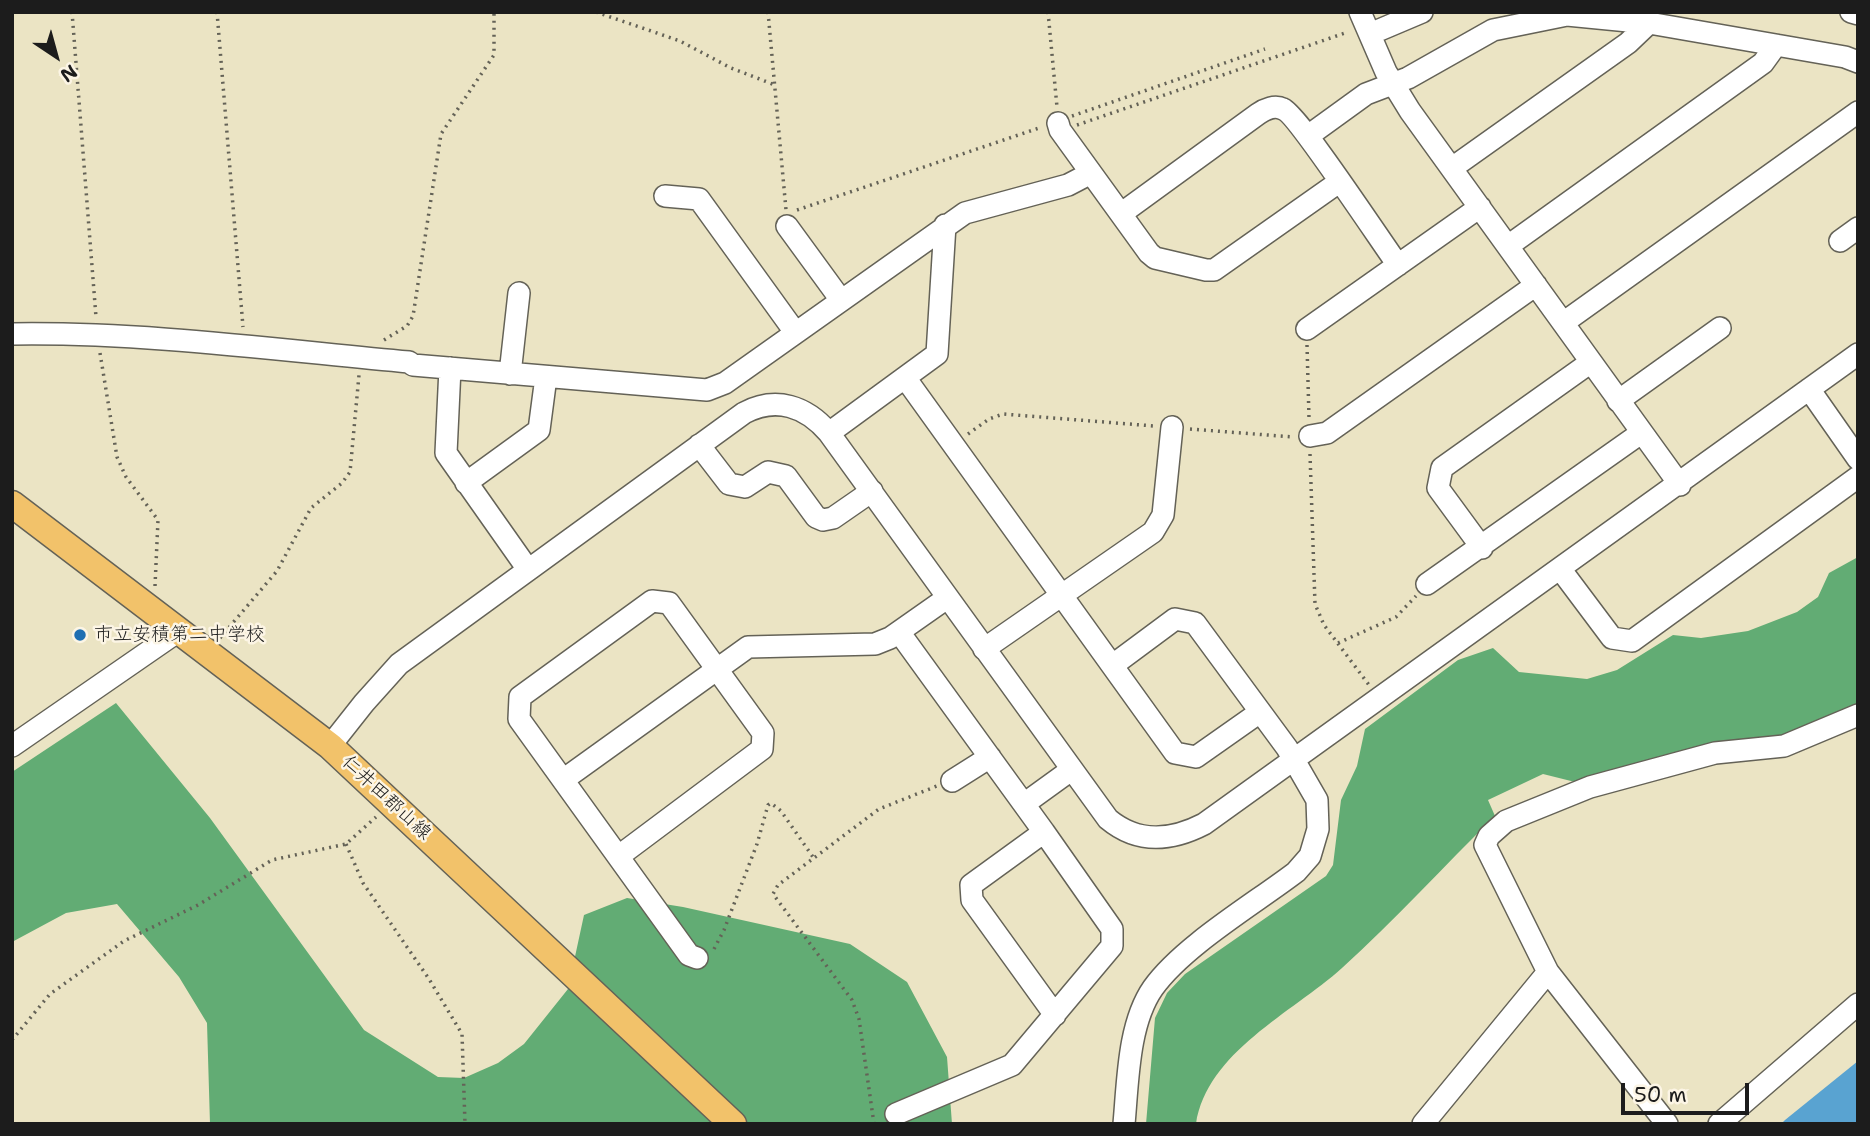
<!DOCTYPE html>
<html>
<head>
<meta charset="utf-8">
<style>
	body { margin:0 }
	#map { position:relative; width:1870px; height:1136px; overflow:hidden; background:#ebe4c4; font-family:"Shantell Sans",sans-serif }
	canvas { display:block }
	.frame { position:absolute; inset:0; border:14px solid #1c1c1c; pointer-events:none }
	.north { position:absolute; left:21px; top:21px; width:70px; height:70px; -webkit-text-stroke:5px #fcf5e5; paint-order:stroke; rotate:144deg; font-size:19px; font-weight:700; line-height:28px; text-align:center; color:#1c1c1c }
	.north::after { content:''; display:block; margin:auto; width:24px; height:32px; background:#1c1c1c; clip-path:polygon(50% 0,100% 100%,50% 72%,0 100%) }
	.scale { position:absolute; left:1621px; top:1083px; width:128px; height:32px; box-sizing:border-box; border:4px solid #1c1c1c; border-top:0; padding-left:9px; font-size:21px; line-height:24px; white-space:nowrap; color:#1c1c1c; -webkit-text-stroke:5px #fcf5e5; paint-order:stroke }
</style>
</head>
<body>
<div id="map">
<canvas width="1870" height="1136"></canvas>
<div class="frame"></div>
<div class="north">N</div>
<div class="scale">50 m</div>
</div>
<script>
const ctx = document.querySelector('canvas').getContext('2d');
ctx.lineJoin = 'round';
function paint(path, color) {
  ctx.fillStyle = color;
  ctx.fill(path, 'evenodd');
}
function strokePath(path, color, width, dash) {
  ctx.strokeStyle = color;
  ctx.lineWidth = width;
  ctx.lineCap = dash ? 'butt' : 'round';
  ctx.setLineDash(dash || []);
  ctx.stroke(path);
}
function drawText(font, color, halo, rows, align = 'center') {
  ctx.font = font + ' "Shantell Sans","Klee One",sans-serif';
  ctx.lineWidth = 5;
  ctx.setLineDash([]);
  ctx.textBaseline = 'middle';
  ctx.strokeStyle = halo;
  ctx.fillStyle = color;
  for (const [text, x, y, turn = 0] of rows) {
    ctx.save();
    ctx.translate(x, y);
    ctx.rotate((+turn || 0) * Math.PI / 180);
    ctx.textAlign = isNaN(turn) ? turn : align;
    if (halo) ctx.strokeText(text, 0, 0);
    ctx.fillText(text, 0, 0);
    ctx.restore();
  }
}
paint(new Path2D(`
	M1858 557V707L1805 731 1724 745 1575 782 1543 774 1488 800 1495 816C1444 866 1395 920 1342 968 1292 1013 1207 1052 1196 1124H1146L1155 1018 1167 993 1185 974 1326 876 1333 865 1341 800 1357 766 1365 729 1458 660 1493 648 1519 672 1587 679 1617 670 1673 635 1701 638 1748 631 1797 612 1818 597 1829 573Z
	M116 703 210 818 364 1030 438 1077 464 1078 498 1063 524 1044 568 989 584 915 627 898 683 907 850 944 907 982 947 1057 952 1124H210L207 1023 179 977 117 904 66 913 12 942V772Z`), '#62ac74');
paint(new Path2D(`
	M1858 1061V1124H1781L1785 1120Z`), '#59a3d1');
const minor = new Path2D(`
	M1360 12 1386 72 1410 111 1680 485
	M1851 12 1858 14
	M1370 34 1422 12
	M1058 123 1060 130 1149 253 1155 258 1206 270H1214L1339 182
	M1308 136 1366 94 1408 78 1493 30 1567 15 1649 23 1845 57 1858 62
	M1452 168 1628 43 1649 23
	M665 196 699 199 795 332
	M1122 213 1258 114C1265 109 1275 105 1283 109 1297 114 1382 243 1398 265
	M787 226 841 300
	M1840 241 1858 228
	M1508 246 1763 63 1776 45
	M1563 323 1858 112
	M1307 329 1480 207
	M12 334C144 332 278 350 409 362L413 365 707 390 725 383 965 213 1068 185 1091 173
	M450 368 446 453 527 568
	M510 374 519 293
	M906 379 1175 753 1196 757 1260 712
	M1809 389 1858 459
	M1618 401 1720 328
	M829 433 937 354 945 225
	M1310 436 1327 433 1536 285
	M699 445 729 484 745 487 768 472 786 476 816 517 823 520 833 518 872 491
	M466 483 539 430 546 377
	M1482 548 1438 488 1442 468 1591 362
	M1561 570 1612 638 1632 641 1858 477
	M1427 584 1641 433
	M899 632 1044 832 971 885 972 900 1055 1015
	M984 649 1153 532 1163 515 1172 427
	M1113 665 1175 619 1195 623 1287 748 1317 800 1318 829 1310 856 1296 872C1254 904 1183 946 1153 988 1128 1024 1128 1081 1124 1124
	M12 746 180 630
	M330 746 364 703 399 664 744 413C776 396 806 406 829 433L1108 819C1138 844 1171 841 1204 824L1858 354
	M563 780 748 647 875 644 890 638 947 598
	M952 781 990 757
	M1024 804 1071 770
	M619 856 762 749 763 733 669 603 652 601 520 697 519 719 689 955 697 958
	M896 1114 1012 1065 1112 946V929L1044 832
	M1423 1124 1548 972
	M1667 1124 1548 972 1485 845 1489 836 1506 821 1590 787 1715 753 1784 746 1858 715
	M1719 1124 1858 1004`);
const major = new Path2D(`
	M12 504 330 746 733 1124`);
strokePath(minor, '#646257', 24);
strokePath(major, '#646257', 29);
strokePath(new Path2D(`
	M72 12 96 317
	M217 12 243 327
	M596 12 680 41 731 68 775 85
	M768 12 786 210
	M1048 12 1057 107
	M1072 116 1265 49
	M1077 125 1348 32
	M797 210 1042 127
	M384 340 407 326 413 316 441 134 494 55V12
	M1307 345 1309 418
	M100 353 117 457 126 477 158 520 155 586
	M1190 429 1293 437
	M968 434 989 419 1003 414 1154 426
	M1310 454 1315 604 1324 625 1369 685
	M220 638 277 571 311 508 342 483 350 472 359 375
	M1338 643 1396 617 1416 596
	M346 844 363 883 429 979 462 1034 465 1124
	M714 949 724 930 757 844 768 805 771 803 781 811 813 857
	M12 1040 50 994 124 941 198 905 272 860 346 844 376 817
	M874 1124 859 1019 852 1000 773 894 778 885 879 809 937 786`), '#646257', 3.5, [2, 5]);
strokePath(minor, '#fff', 21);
strokePath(major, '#f2c26a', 26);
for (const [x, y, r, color] of [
	[80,635,7,"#1f6fb2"]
]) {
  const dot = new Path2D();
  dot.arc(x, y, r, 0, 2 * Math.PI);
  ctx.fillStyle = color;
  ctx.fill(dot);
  strokePath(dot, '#fcf5e5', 2.5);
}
drawText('19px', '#1c1c1c', '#fcf5e5', [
	["市立安積第二中学校",94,635]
], 'left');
drawText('19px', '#1c1c1c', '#fcf5e5', [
	["仁井田郡山線",386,798,43]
]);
</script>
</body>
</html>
